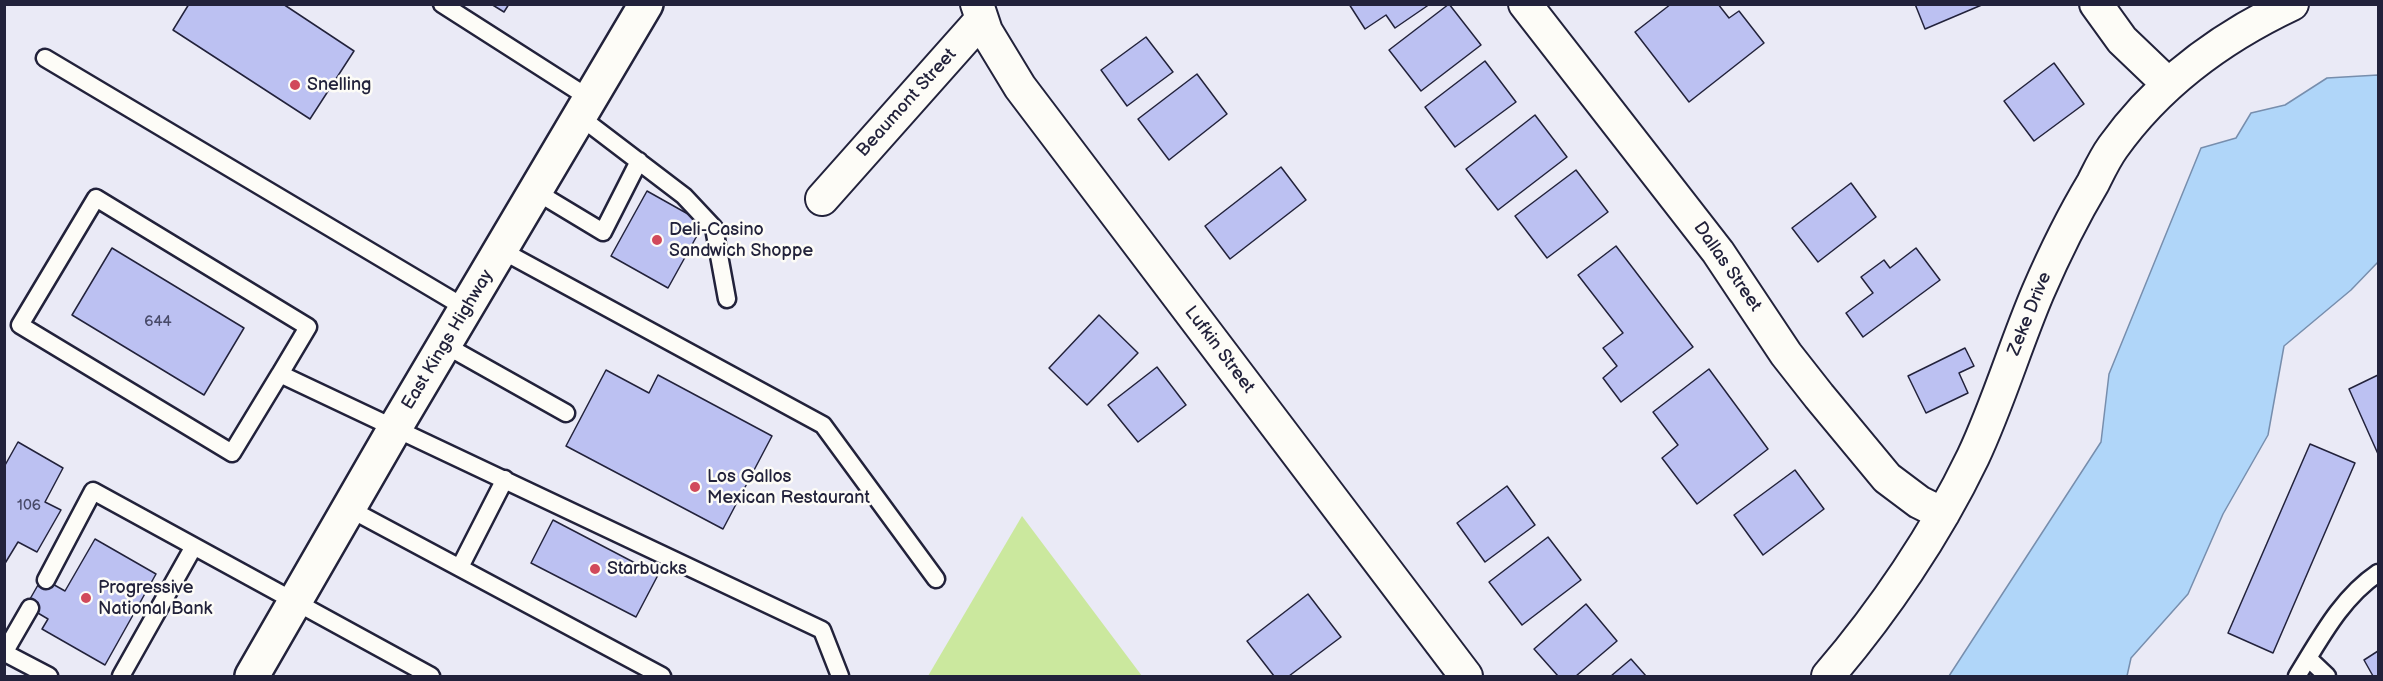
<!DOCTYPE html>
<html>
<head>
<meta charset="utf-8">
<style>
	body { margin:0 }
	#map { position:relative; width:2383px; height:681px; overflow:hidden; background:#eaeaf6; font-family:"Balsamiq Sans",sans-serif }
	canvas { display:block }
	.frame { position:absolute; inset:0; border:6px solid #22223b; pointer-events:none }
</style>
</head>
<body>
<div id="map">
<canvas width="2383" height="681"></canvas>
<div class="frame"></div>
</div>
<script>
const ctx = document.querySelector('canvas').getContext('2d');
ctx.lineJoin = 'round';
function paint(path, color) {
  ctx.fillStyle = color;
  ctx.fill(path, 'evenodd');
}
function strokePath(path, color, width, dash) {
  ctx.strokeStyle = color;
  ctx.lineWidth = width;
  ctx.lineCap = dash ? 'butt' : 'round';
  ctx.setLineDash(dash || []);
  ctx.stroke(path);
}
function drawText(font, color, halo, rows, align = 'center') {
  ctx.font = font + ' "Balsamiq Sans",sans-serif';
  ctx.lineWidth = 5;
  ctx.setLineDash([]);
  ctx.textBaseline = 'middle';
  ctx.strokeStyle = halo;
  ctx.fillStyle = color;
  for (const [text, x, y, turn = 0] of rows) {
    ctx.save();
    ctx.translate(x, y);
    ctx.rotate((+turn || 0) * Math.PI / 180);
    ctx.textAlign = isNaN(turn) ? turn : align;
    if (halo) ctx.strokeText(text, 0, 0);
    ctx.fillText(text, 0, 0);
    ctx.restore();
  }
}
paint(new Path2D(`
	M1022 516 1142 676H928Z`), '#cbe89e');
const water = new Path2D(`
	M2378 75V262L2351 290 2284 346 2268 435 2223 514 2188 594 2131 658 2127 676H1949L2101 442 2109 374 2201 148 2236 138 2251 113 2285 105 2327 78Z`);
paint(water, '#b0d6f9');
strokePath(water, '#778ead', 1.5);
const building = new Path2D(`
	M189 4H283L354 51 310 119 173 30Z
	M491 4H509L504 12Z
	M1349 4H1430L1395 28 1386 15 1365 29Z
	M1449 4 1481 45 1421 91 1389 50Z
	M1671 4H1718L1729 18 1739 11 1764 43 1689 102 1635 32Z
	M1915 4H1984L1925 29Z
	M1146 37 1173 72 1127 106 1101 70Z
	M1485 61 1516 102 1455 147 1425 107Z
	M2054 63 2084 104 2034 141 2004 101Z
	M1197 74 1227 114 1169 160 1138 119Z
	M1535 115 1567 157 1498 210 1466 169Z
	M1281 167 1306 200 1230 259 1205 226Z
	M1576 170 1608 212 1547 258 1515 216Z
	M1851 183 1876 217 1818 262 1792 228Z
	M647 191 704 223 668 288 611 256Z
	M1616 246 1693 347 1621 402 1603 378 1617 366 1603 348 1623 333 1578 275Z
	M112 248 244 328 204 395 72 315Z
	M1916 248 1940 280 1863 337 1846 313 1873 293 1861 277 1884 260 1890 268Z
	M1099 315 1138 353 1087 405 1049 368Z
	M1965 348 1974 366 1959 373 1968 393 1926 413 1908 376Z
	M1157 367 1186 405 1138 442 1108 405Z
	M1709 369 1768 449 1697 504 1662 458 1678 445 1653 412Z
	M606 370 649 393 658 375 772 436 723 529 566 446Z
	M2378 375V454L2349 389Z
	M18 442 63 468 45 502 61 510 37 552 18 542 4 565V467Z
	M2310 444 2355 463 2273 653 2228 633Z
	M1795 470 1824 509 1763 555 1734 515Z
	M1507 486 1535 525 1485 562 1457 523Z
	M553 520 658 575 636 617 531 563Z
	M1548 537 1581 580 1522 625 1489 582Z
	M95 539 156 574 105 665 42 629 48 619 26 606 42 578 65 591Z
	M1308 594 1341 637 1289 676H1274L1247 641Z
	M1586 604 1617 641 1576 676H1558L1534 649Z
	M2378 651V676H2373L2364 660Z
	M1631 659 1646 676H1611Z`);
paint(building, '#bcc1f2');
strokePath(building, '#22223b', 1.5);
const service = new Path2D(`
	M442 4 589 98
	M45 58 467 309
	M579 116 684 196 714 228 727 299
	M535 191 603 232 639 161
	M501 250 823 425 936 579
	M445 345 566 413
	M280 374 232 453 20 325 96 198 308 327 280 374 822 630 840 676
	M348 508 662 676
	M460 567 505 479
	M46 580 93 491 431 676
	M4 653 30 608
	M5 653 49 676
	M2308 658 2327 676
	M121 676 193 548
	M2297 676C2320 639 2341 598 2378 573`);
const minor = new Path2D(`
	M1525 4 1718 252 1786 354 1819 396 1887 478 1919 502 1943 514
	M2096 4 2122 40 2168 84
	M982 19 986 31 1020 87 1466 676
	M822 199 982 19 977 4
	M1828 676C1883 612 1936 534 1973 457 1998 404 2015 346 2038 292 2054 255 2072 218 2093 183 2099 171 2105 158 2113 147 2158 84 2222 37 2292 4`);
const secondary = new Path2D(`
	M252 676 395 428 646 4`);
strokePath(service, '#22223b', 21);
strokePath(minor, '#22223b', 36);
strokePath(secondary, '#22223b', 38);
strokePath(service, '#fdfcf7', 16);
strokePath(minor, '#fdfcf7', 32);
strokePath(secondary, '#fdfcf7', 33);
for (const [x, y, r, color] of [
	[295,85,6,"#d1495b"],
	[657,240,6,"#d1495b"],
	[695,487,6,"#d1495b"],
	[595,569,6,"#d1495b"],
	[86,598,6,"#d1495b"]
]) {
  const dot = new Path2D();
  dot.arc(x, y, r, 0, 2 * Math.PI);
  ctx.fillStyle = color;
  ctx.fill(dot);
  strokePath(dot, '#fdfcf7', 2);
}
drawText('15px', '#484a69', null, [
	["644",158,322],
	["106",29,506]
]);
drawText('18px', '#22223b', '#fdfcf7', [
	["Snelling",307,85],
	["Deli-Casino",669,230],
	["Sandwich Shoppe",669,251],
	["Los Gallos",707,477],
	["Mexican Restaurant",707,498],
	["Starbucks",607,569],
	["Progressive",98,588],
	["National Bank",98,609]
], 'left');
drawText('18px', '#22223b', '#fdfcf7', [
	["Beaumont Street",907,103,-48],
	["Dallas Street",1727,267,55],
	["Zeke Drive",2030,314,-68],
	["East Kings Highway",448,340,-59],
	["Lufkin Street",1219,350,53]
]);
</script>
</body>
</html>
